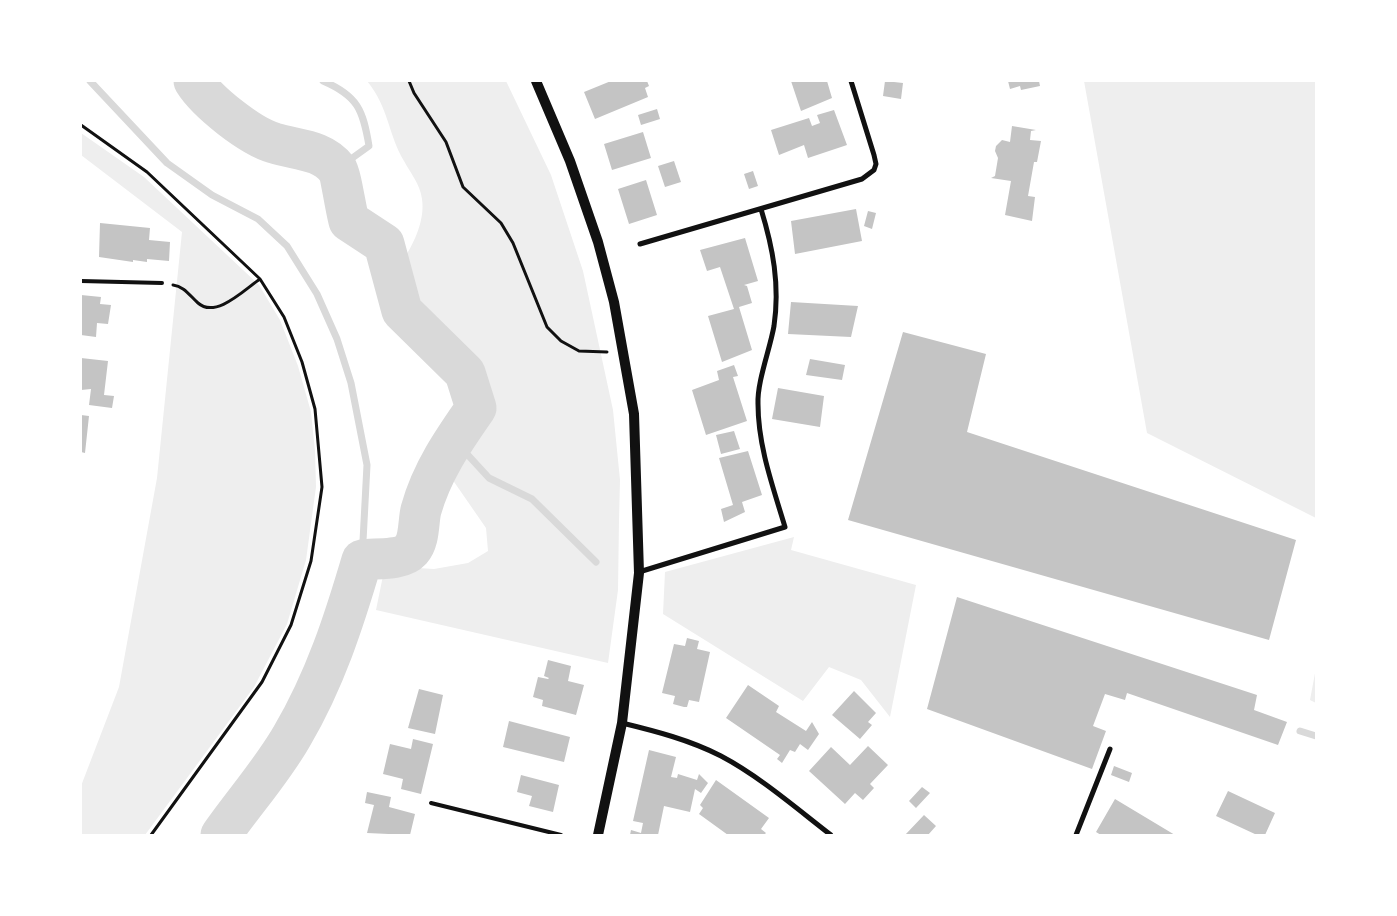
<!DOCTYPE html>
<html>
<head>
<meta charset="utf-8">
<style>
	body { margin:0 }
	#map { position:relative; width:1397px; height:916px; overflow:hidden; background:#fff; font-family:"Work Sans",sans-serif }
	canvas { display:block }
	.frame { position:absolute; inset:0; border:82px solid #fff; pointer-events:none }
</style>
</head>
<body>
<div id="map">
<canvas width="1397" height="916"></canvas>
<div class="frame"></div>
</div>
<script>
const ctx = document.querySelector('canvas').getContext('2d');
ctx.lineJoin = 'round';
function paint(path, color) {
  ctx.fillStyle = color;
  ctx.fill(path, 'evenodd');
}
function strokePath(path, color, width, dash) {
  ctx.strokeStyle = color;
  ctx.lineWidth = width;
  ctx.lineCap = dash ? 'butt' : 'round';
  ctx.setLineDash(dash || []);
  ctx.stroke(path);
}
paint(new Path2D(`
	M367 81H506L551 175 583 271 613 410 620 480 619 520 618 590 608 663 376 610 385 566 434 569 468 563 488 551 486 528 450 476 451 463 475 428 484 400 479 378 414 314 403 295 398 260 405 257C415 241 425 219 422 199 420 184 411 174 404 161 388 134 389 108 367 81Z
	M1084 81H1316V518L1147 433Z
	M81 133 144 177 259 285 280 320 298 366 311 412 315 451 316 487 306 560 287 624 254 687 145 835H81V786L119 687 157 478 182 232 81 155Z
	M794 537 791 550 916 585 890 717 861 680 829 667 803 701 663 614 665 572Z
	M1316 668V703L1310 700Z`), '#eee');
strokePath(new Path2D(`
	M90 81 167 163 212 195 258 219 287 246 317 294 337 339 351 383 367 465 362 560
	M323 81C358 96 363 110 369 146L337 169
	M455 441 489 478 532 499 596 562
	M1300 731 1316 736
	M218 835 222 833`), '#d9d9d9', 7);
strokePath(new Path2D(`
	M194 81C207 102 250 136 274 143 296 150 322 149 337 169 341 175 346 211 349 221L384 244 402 311 465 373 476 408C453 441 432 471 421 510 418 522 420 540 411 550 401 561 375 558 362 560 344 621 325 680 292 736 272 771 244 802 221 835`), '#d9d9d9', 41);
paint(new Path2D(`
	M611 81H647L649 86 645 88 648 97 595 119 584 92Z
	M791 81H827L832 98 801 111Z
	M885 81 903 83 901 99 883 96Z
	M1008 81H1039L1040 86 1021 90 1020 86 1010 89Z
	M657 109 660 119 641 125 638 115Z
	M834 110 847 145 808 158 804 145 779 155 771 130 809 118 812 126 820 123 817 115Z
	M1012 126 1036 130 1031 131 1030 140 1041 141 1037 162H1034L1028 196 1035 197 1032 221 1005 215 1011 181 991 178 995 176 998 158 995 151 996 146 1002 140 1010 142Z
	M643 132 651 158 612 170 604 144Z
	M674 161 681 182 665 187 658 166Z
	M753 171 758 186 749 189 744 174Z
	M646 180 657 215 629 224 618 189Z
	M856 209 862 241 795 254 791 221Z
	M868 211 876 213 872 229 864 226Z
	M100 223 150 228 149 240 170 242 169 261 147 259V262L133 260V262L99 257Z
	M745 238 758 281 744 285 747 286 752 303 739 307 752 350 722 362 708 316 734 309 720 267 707 271 700 250Z
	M81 295 101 297 100 304 111 305 108 324 97 323 96 337 81 335Z
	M791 302 858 306 851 337 788 334Z
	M903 332 986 354 967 432 1296 540 1269 640 848 520Z
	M81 358 108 361 104 395 114 396 112 408 89 405 91 389 81 390Z
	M810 359 845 365 842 380 806 375Z
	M734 365 738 376 733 377 747 421 706 435 692 390 719 380 717 371Z
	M778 388 824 396 820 427 772 419Z
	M81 415 89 416 85 453 81 452Z
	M734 431 740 449 721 454 716 435Z
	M748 451 762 495 742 502 745 512 724 522 721 509 733 505 719 458Z
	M957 597 1257 695 1254 710 1287 722 1278 745 1127 693 1125 700 1105 694 1093 726 1106 731 1092 769 927 709Z
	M687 638 699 641 697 649 710 652 699 702 689 700 687 707H684L673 704 675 696 662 693 674 644 685 646Z
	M548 660 571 666 568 681 584 685 576 715 542 706 543 700 533 697 538 677 548 679 549 678 544 676Z
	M748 685 779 706 776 712 806 731 812 722 819 734 808 750 800 744 795 752 790 750 782 763 777 759 780 755 726 718Z
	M419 689 443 695 435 734 408 728Z
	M854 691 876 713 868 722 872 725 860 739 832 715Z
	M509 721 570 737 564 762 503 747Z
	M413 739 433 744 421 794 401 789 403 779 383 774 390 744 411 749Z
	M868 746 888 765 870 784 874 788 863 800 855 793 845 804 809 771 831 747 850 765Z
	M649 750 676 757 671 777 677 778 678 774 697 780 699 774 708 783 701 793 695 789 690 812 664 806 658 835H630L631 830 641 833 643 823 633 821Z
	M1114 766 1132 773 1129 782 1111 775Z
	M521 775 559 785 553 812 529 806 532 796 517 792Z
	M716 780 769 818 761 829 766 833 764 835H728L699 814 703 808 700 805Z
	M922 787 930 793 916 808 909 801Z
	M1228 791 1275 813 1265 835H1257L1216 816Z
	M367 792 391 797 389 807 415 814 410 835 367 833 374 805 365 803Z
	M1115 799 1175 835H1101L1096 832Z
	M924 815 936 826 928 835H905Z`), '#c4c4c4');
strokePath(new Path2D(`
	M409 81 414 93 446 142 463 187 501 223 513 243 547 327 561 341 579 351 607 352
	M81 125 147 172 260 279 284 317 302 362 315 409 322 487 311 561 291 625 262 682 151 835
	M173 285C184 286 190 296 198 303 216 319 245 289 260 279`), '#111', 3);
strokePath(new Path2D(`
	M81 281 162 283
	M431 803 561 835`), '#111', 4);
strokePath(new Path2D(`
	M640 244 862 179 874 170 876 164 874 155 851 81
	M639 572 785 527C773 487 758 446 758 404 757 382 770 349 774 326 780 285 773 248 761 209
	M622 723C655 731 690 740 721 756 759 776 796 808 831 835
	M1076 835 1110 749`), '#111', 5);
strokePath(new Path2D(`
	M536 81 570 161 598 242 614 302 634 414 639 573 622 723 598 835`), '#111', 10);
</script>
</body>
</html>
